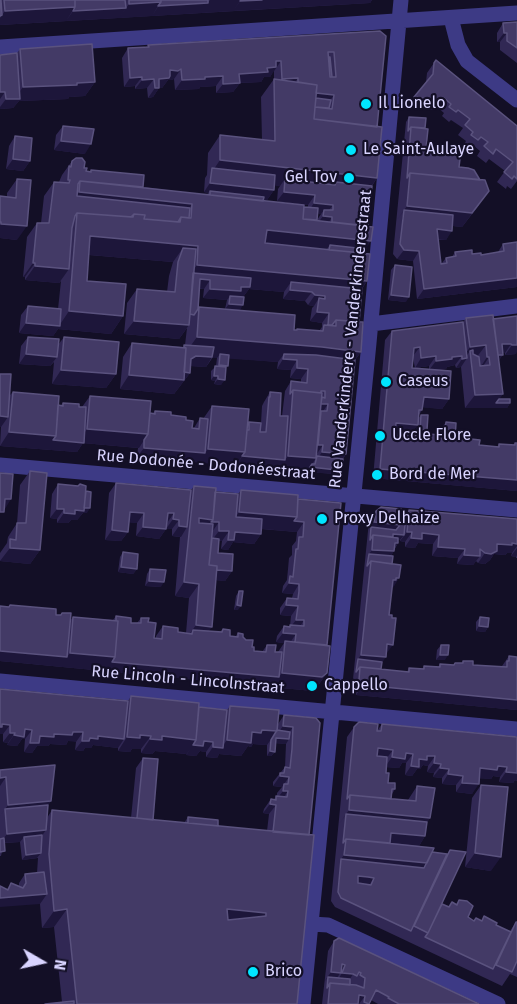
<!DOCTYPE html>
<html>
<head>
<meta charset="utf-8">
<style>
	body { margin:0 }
	#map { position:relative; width:517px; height:1004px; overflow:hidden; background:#130f26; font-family:"Fira Sans",sans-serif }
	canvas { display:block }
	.north { position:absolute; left:12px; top:932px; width:60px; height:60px; -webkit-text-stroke:4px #130f26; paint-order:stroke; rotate:99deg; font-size:16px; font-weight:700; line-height:24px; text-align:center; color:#d9d4ff }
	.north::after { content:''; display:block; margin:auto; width:21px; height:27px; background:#d9d4ff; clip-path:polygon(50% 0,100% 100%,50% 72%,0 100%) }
</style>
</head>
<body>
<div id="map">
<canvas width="517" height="1004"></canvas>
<div class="north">N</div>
</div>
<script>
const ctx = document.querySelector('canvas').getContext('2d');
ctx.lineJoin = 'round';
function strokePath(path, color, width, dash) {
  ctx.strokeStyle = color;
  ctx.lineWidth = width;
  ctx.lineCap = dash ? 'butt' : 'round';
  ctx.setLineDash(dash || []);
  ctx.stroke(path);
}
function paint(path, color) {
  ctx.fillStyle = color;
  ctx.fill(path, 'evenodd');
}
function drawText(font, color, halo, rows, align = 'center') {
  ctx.font = font + ' "Fira Sans",sans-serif';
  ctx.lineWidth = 4.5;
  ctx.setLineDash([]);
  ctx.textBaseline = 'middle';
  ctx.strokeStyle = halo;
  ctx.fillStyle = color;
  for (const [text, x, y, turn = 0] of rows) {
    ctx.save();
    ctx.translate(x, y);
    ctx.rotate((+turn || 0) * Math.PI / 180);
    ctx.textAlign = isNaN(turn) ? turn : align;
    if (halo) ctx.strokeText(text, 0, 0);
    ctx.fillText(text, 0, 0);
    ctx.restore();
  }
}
strokePath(new Path2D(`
	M451 18 458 45 467 61 517 100
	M0 47 517 13
	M371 324 517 306
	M0 465 517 510
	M0 681 517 729
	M311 924 328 925 498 1004
	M303 1004 369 343 401 0`), '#3d3a85', 15);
paint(new Path2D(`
	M0 0H372L370 3 0 25Z
	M517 22V63L500 50V42H497V33L503 23Z
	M380 31 377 127V178L372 186 365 253 367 281 362 289 359 322 361 352 355 360 346 454 343 459 342 466 339 470 334 474 137 457 138 448 83 443 77 452 0 446 1 427H0V374L9 396 13 392 58 405H61L63 403 82 407 90 396 150 413H153L155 411 171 415 186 420 192 428H194L200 418 203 419 212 406 248 425 249 422 261 423 262 406 264 402 270 392 280 416H282L285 391 291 381 301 382V379L290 378 291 370 277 369 278 362 229 358 221 385 214 384 215 381 211 380V371L216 366 217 358 213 357 206 367 191 366 190 373 174 394 120 389 123 357 132 343 183 347 185 345 187 328 179 339 124 334 127 303 137 289 167 292 169 276 173 262 89 255 87 281 123 316 111 334 58 329 53 336 19 333 21 315 28 306 58 309 61 281 59 283 25 280V277H23L27 237 37 223H41L44 196 54 182H59L62 175 72 161 84 168 86 171H90L91 170 143 187 207 195 208 193 204 192 205 178 207 175 208 153 220 135 262 140 261 97 274 79V70L270 77H264L261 82 240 83 233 92 216 93V86L200 87 199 89 175 90 174 79 171 80H168L162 88H159L153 97 148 98 147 88 135 89V86L124 87 122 58 128 48 146 47 148 45ZM274 185 280 186 278 189 277 201 308 205V207L263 201V199L267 200 274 190ZM317 213 321 214 317 220ZM200 289H204L203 298 227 300 225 309 199 307 198 309ZM249 289 284 292 283 299 305 301 308 305 314 306 312 308 310 321 322 323V327L319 331 297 329 296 330H294L240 310 243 297Z
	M20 49 95 82 85 96 69 97 68 99 19 101 13 108 0 109V55L17 53Z
	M436 60 517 126V181L511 189 507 186 506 189 497 182 505 171 489 159 486 163 477 156 480 151 474 146 471 150 464 144 466 141 458 135 463 128 451 120 449 122 442 116 444 113 438 108 436 110 407 107 426 82 427 73Z
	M409 117 425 128 426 148 459 167 479 205 462 227 453 226 446 240H438L441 264 446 258 452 257 455 252 481 255 498 252 503 244 517 287 417 299 413 261 397 259 393 254 406 122Z
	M63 126 85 154 54 150 56 135Z
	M15 136 30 161 23 171 6 169 9 146Z
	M17 179V240L0 238V196L7 197V193Z
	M395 265 406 302 388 300 391 270Z
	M517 316 516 354 505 355V353H503V355L498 361 503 394 499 399 510 403 507 408H465L461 367 456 368 455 365 447 367 446 369 435 370 449 399 442 409 423 407 422 410 419 415 418 419 421 415 423 435H416L417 425 411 435 419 440H421L425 434 439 435V432L446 422 455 440H459L462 436 471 439 479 445 497 447 499 444 513 445 515 443H517V491L373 478 385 340 392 331 463 322 466 318 493 319ZM413 358 415 368 429 366V369L412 368Z
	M28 337 58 345 64 337 116 374 106 388 52 384 54 362 50 366 19 364 21 346Z
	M30 471 40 550 30 564 0 561V553L7 543 8 537 17 523 20 485Z
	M116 483 191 490 194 486 215 492 238 494 241 490 298 499 341 503 327 645V673L317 687 313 691 0 661 9 607 10 605 56 615H60L62 613 70 621 73 617 113 620 116 616 131 623H137L141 618 148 622 154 638H156V636L163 626 178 632 186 633 189 598 175 596 180 537 172 536V529H166L159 539 136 536 137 523 129 522 128 532 121 541 105 540 109 493ZM261 529 297 532 296 541 292 546V555L289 558 287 580 283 586 282 593 293 594 292 598H287L280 608V615L291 616 290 626 289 627 284 626 277 636 276 642 284 643 278 652H275L267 645 262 652 254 651 252 647 243 637 238 633 235 637 230 636 223 629 220 632 209 631 216 580 225 581 232 571 218 553 219 541H222L221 549 228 550 233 542 254 544 261 534Z
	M58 484 86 491 87 513H83L77 520H71L68 523H57V519L50 518 52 494Z
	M409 510 517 519V558H516V557L511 556 512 553H507L505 555 494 554 490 560 485 564 478 563 476 561 473 565 457 564 458 558 432 556 433 544 418 543 415 548 405 547V542L400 541V540H398V543L391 556 392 588 386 654 382 663 381 669 407 672 409 668 422 669 424 666 438 667 440 664 453 665 455 663H462L463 661 473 665 502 667V666L509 656 517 710 356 695 352 689 369 521 376 511 406 514Z
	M123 552 137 569 133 574 118 572 120 557Z
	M150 569 161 587 145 586 147 574Z
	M239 591 238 610H234L236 596Z
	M480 617 488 627 485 632 476 631V622Z
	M441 645 445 660H436L437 650Z
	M0 689 128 701 131 696 199 707 227 710 230 706 278 724 284 715 316 718 297 1004H45L62 1002 54 927 42 928 40 904 7 889 11 883 19 886V883L25 874 37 873 38 858 22 860 20 842 4 843 1 856H0V770L51 801 48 805 47 818 52 810 131 818 136 768 143 758 153 820 184 823 188 817 218 826 267 831 269 814 263 813 264 809 271 799H274L277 796V793L282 787 273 786V782L285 767 286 744 275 743V752L271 756H267V745L253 744 251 747 248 746 241 756 219 754 217 758 206 757V752L200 751 196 756 186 755 187 754 155 751 152 754 141 753V749H132L130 752 118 751V748L93 745 91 748H85L83 751 75 750 76 742 74 741H68L66 745 50 744 48 746H37L32 753 24 752 25 739H22L17 746 7 745 8 743 3 742V734Z
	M382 724 517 737V781L515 780 513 783 499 782 500 777 493 776 491 779 479 778 472 794 456 792V785L442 784V778L433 777 434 773 427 772 428 766 423 765 420 769H417L412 776 405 775 406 763H402L399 768 386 767V773L388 783 395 789 392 794 391 799 408 800 417 786 430 818 427 822 425 836 419 846 432 852 447 854 450 850 442 904 449 907 452 902 456 904 459 900 468 917 474 921H481L484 916 496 925 510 931 516 922H517V977L510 974 502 986 335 907 331 901 347 737 354 727 377 731Z
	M481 785 491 871 465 867 472 798Z
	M334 941 479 1004H378L371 1000 369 1004H322L328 951Z`), '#312854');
paint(new Path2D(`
	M210 0H241L233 11 152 16 158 6 208 3Z
	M262 0H372L370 3 233 11 240 1Z
	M161 2 152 16 119 18 129 4Z
	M75 7 66 21 0 25V18L5 11Z
	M126 8 119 18 66 21 73 11Z
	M504 33H507L500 42H497Z
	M276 61H281L270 77H264L261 82 237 83H240L233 92 216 93 223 84 239 74 267 68Z
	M181 69 174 79 171 80H168L162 88H159L153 97 148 98 155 88 159 79 170 70Z
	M223 76 216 86 200 87 199 89 175 90 182 80Z
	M142 77 135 86 124 87 130 78Z
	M298 78 291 88 275 89 282 79Z
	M154 79 147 88 135 89 142 80Z
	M95 82 85 96 69 97 68 99 19 101 13 108 0 109V107L6 99H14L23 87Z
	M298 91 334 95 327 105Z
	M0 92H5L0 99Z
	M414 97 442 101 436 110 407 107Z
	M61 141 91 144 85 154 54 150Z
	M13 159 30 161 23 171 6 169Z
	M220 160 377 178 365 195 335 185 336 182 329 191 285 179 280 186 211 178 212 172Z
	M210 183 274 190 267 200 210 193V191L208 193 204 192Z
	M489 191 462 227 402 221 404 210 397 220 407 206Z
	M79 192 192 204 181 221V217L67 210Z
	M284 192 315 195 308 205 277 201Z
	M314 203 333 205 326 214 324 210 321 214 308 212Z
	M323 216 332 217 326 227 316 226Z
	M1 224 27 226 17 240 0 238V225Z
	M437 229 452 231 446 240 430 239Z
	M267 230 371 241 359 258 328 252 330 245 323 254 258 242Z
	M90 236 198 246 186 263 183 248 173 262 78 254Z
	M404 250 419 251 413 261 397 259Z
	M33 263H35L25 277H23Z
	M197 265 367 281 355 299 312 292 305 301 283 299 290 290 291 282 284 292 249 289 243 297 230 296 227 300 203 298 210 289V280L204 289 194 288 184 282Z
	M35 266 69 269 59 283 25 280Z
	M517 278V287L417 299 424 289Z
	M315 295 325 296 318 306 319 298 314 306 308 305Z
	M391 295 409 297 406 302 388 300Z
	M229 304 243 305 240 310 225 309Z
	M69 311 123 316 111 334 58 329 53 336 19 333 26 323 59 326Z
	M317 312 329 313 322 323 310 321Z
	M134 321 189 325 179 339 124 334Z
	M197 337 322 347 361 352 348 369 297 360 291 370 277 369 283 359 284 354 278 362 219 358 220 354 217 358 184 355Z
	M502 344H511L505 353 495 354Z
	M486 345 476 358 470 351 465 358H467L461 367 456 368 470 347Z
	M512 345H517V352L516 354 505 355Z
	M420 347 413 356 414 348Z
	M26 354 57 357 50 366 19 364Z
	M503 355 496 364 494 356Z
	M196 356 212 357 206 367 189 366 191 359Z
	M436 356 429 366 415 368 421 358Z
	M462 356 455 365 447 367 446 369 429 370 436 361Z
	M487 357H489L480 371H478Z
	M297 368 308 369 301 379 290 378Z
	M61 370 116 374 106 388 52 384Z
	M182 372 190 373 174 394 120 389 129 375Z
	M214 376H218L215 381 211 380Z
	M218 379 225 380 221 385 214 384Z
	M503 394 496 403H510L507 408H465L475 395Z
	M424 397 449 399 442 409 417 407Z
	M319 403 328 404 321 414Z
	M0 416 8 417 1 427H0Z
	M396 423 418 425 411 434 402 433V431L401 433 389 432Z
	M87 429 148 434 139 448 83 443 77 452 0 446 9 432 56 436 78 442Z
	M420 430H427L423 435H416Z
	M315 445H323L316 455Z
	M144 448 205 453 208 449 245 452 236 466 137 457Z
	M322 452 346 454 339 464 316 461Z
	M242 456 285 460 288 456 316 458 307 472 236 466Z
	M342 466 339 470 334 474 307 472 310 467Z
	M380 469 517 480V491L373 478Z
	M5 499H11L5 509 0 508Z
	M82 508H90L87 513H83L77 520H71L68 523H57L64 513Z
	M57 509H64L57 519 50 518Z
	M130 512 144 513 137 523 123 522Z
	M239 512 297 517 304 522 297 532 230 526Z
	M168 513H174L167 523Z
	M199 518 213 520 219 522 212 532H189Z
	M173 519 179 520 172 529H166Z
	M374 522 400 525 393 535 371 527Z
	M179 526 187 527 181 537 172 536Z
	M143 527 166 529 159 539 136 536Z
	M112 530 128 532 121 541 105 540Z
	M219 531H229L222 541 212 540Z
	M235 532 261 534 254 544 233 542 228 550 221 549Z
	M407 532H412L405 542 400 541Z
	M422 533 439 535 433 544 418 543 415 548 405 547 411 538Z
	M393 534 404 535 400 540 390 539Z
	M395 543H398L392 551H394L388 561 369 554 372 550Z
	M512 543 517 544V546L512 553H507L505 555 494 554 490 560 485 564 478 563 485 553 497 544Z
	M438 547 465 549 458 558 432 556Z
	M10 548 40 550 30 564 0 561Z
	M517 548V555L516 557 511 556Z
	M464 555 480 556 473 565 457 564Z
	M121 567 137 569 133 574 118 572Z
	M206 569 232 571 225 581 199 579Z
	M396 578H399L393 588V580Z
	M149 581 164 582 161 587 145 586Z
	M184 582 199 584 189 598 175 596Z
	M289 583 299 584 293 594 282 593Z
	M237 605 241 606 238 610H234Z
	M286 605 298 606 291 616 280 615Z
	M296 620H304L298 630 289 629Z
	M196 625 212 627 202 641 192 634 193 630 186 639Z
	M479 626 488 627 485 632 476 631Z
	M283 633 296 634 289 644 285 641 284 643 276 642Z
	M387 644 393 645 386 654Z
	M0 651 67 657 70 653 115 657 279 677 282 673H327L317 687 313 691 0 661Z
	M361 655 386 657 379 667 358 659Z
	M440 655H448L445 660H436Z
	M363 685 517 700V710L356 695Z
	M2 724 10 725 3 734H0V727Z
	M283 726 293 727 286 737 276 736Z
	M25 729 32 730 25 739H22L17 746 7 745 14 735Z
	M262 730 277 731 267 745 253 744 251 747 248 746 241 756 219 754 217 758 206 757 213 747 221 748 227 740Z
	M73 732H83L76 742 68 741 66 745 50 744 48 746H37L32 753 24 752 30 743 40 736Z
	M10 733H15L8 743 3 742Z
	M140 735 151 736 141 749H132L130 752 118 751 127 737Z
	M98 736 124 739 118 748 93 745 91 748H85L83 751 75 750 82 741Z
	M162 736 196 740 187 754 155 751 152 754 141 753 150 739Z
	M276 738 289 739 286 744 272 743Z
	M204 741 213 742 206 752 200 751 196 756 186 755 193 745Z
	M378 748 393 750 386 759 371 758Z
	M270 751 275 752 271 756H267Z
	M406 753 413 754 406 763H402L399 768 385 767 392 757Z
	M427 756H435L428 766 423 765 420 769H417L412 776 405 775 411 766 419 759Z
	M434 763 441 764 434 773 427 772Z
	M498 766 507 767 500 777 493 776 491 779 473 778 480 768Z
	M440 768 449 769 442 778 433 777Z
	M506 772 517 773V781L515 780 513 783 499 782Z
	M448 774 463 776 456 785 442 784Z
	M280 776 289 777 282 787 273 786Z
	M6 777 0 786V778Z
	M462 783 479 784 472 794 456 792Z
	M283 791H288L281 801 276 800Z
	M51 801 41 814 5 809 0 816 8 805Z
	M270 804 276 805 269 814 263 813Z
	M349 810 430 818 420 832 346 814 339 824Z
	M46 830 39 840 24 837 20 842 0 843 7 834Z
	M391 833 425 836 419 846 384 842Z
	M41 853 37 858 22 860 26 855Z
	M475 853 501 857 491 871 465 867Z
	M344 855 427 863 417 877 341 859Z
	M358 876 374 878 368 887 352 886Z
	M47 894 40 904 0 907V898Z
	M67 909 54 927 42 928 54 911Z
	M227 909 266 913 254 930 214 926Z
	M342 964 345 965 334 983 328 977 324 982 331 972Z
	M342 973 353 974 347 984 336 983Z
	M359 995 365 996 359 1004H353Z`), '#1d163a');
const building = new Path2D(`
	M0 0H1L2 15 0 16Z
	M4 0H75V7L5 11Z
	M75 0H125L126 8 73 11 75 7Z
	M129 0H161V2L129 4Z
	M161 0H208V3L158 6 161 2Z
	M241 0H262L240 1Z
	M517 22V48L507 41V33H504L503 23Z
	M380 31 386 36 377 127 314 119 315 107 332 109 334 95 316 93 317 85 298 82V78L282 79 281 61H276V67L267 68 268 72 239 74 240 83 223 84V76L205 77V79L182 80 181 69 178 71 170 70V76L169 78 159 79V88H155L154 79 142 80V77L130 78 128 48 149 47 148 45ZM328 52H334L336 77H330Z
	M92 44 95 82 77 83V85L23 87 20 49Z
	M17 53 20 99H6L5 92H0V55Z
	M329 57H330L332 77H330Z
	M436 60 517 126V179L514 176 512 179 504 172 513 162 496 149 493 154 484 146 488 142 481 137 478 140 471 135 473 132 465 125 470 119 458 110 456 112 449 107 451 104 444 98 442 101 414 97 433 74 434 63Z
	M274 79 317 85 314 119 382 127 377 178 220 160V135L275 141Z
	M316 98 331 100 329 108 315 107Z
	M409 117 426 118 425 128 411 127 408 131Z
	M63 126 94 129 91 144 61 141Z
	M411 127 428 129 426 148 461 151 459 167 468 168 474 170 480 180 410 173 407 178Z
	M15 136 32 138 30 161 13 159Z
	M76 158H82L85 162 84 168H87L86 171 91 172V170L144 175 143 187 80 181 78 184 77 196 190 208 189 218 181 217 178 222 144 219 145 215 134 214 131 217 77 213 75 216 72 228 69 269 35 266V263H33L37 223H49L54 182 69 183 70 180H68L69 166 71 167 72 161Z
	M212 168 275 175 274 190 210 183Z
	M410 173 485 180 489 191 472 213 407 206Z
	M17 179 31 180 27 226 1 224V222H0V196L16 198Z
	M285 179 335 185 336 182 372 186 368 226 332 222V217L323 216 324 210H333V205L314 203 315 195 284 192Z
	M80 181 304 205 303 219 373 227 371 241 267 230 265 243 370 254 367 281 197 265 198 246 90 236 87 281 126 284 123 316 69 311 77 213 133 217 134 214 145 215 144 219 180 222 181 217 191 218 192 204 79 192Z
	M210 191 264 197 263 201 210 195Z
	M304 207 318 208 317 220 303 219Z
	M404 210 453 215 452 231 437 229 441 264 447 263 446 258 456 256 455 252 472 250V254L481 253V255L504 251 503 244 517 242V278L424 289 419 251 404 250 400 244Z
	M330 245 366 249 365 253 329 250Z
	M183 248 196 249 189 325 134 321 137 289 175 292 178 262Z
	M395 265 412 267 409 297 391 295Z
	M193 273 251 278 250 287H241V291L210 289V280L200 279 198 309 194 315 190 314Z
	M291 282 362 289 359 322 336 320 332 325H328L329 313 317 312 319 298 325 299V296L315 295 312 292 290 290Z
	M230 296 244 297 243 305 229 304Z
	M28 306 61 309 60 326 26 323Z
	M199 307 295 315 294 330H297V329L323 331 324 325 336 326V320L363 322 361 352 322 347 197 337Z
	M493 315 503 394 475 395 470 351 473 350V354L479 357 480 366 490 365 489 357H487L486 345 470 347 466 318Z
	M517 316V345H512L511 344H502L503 355H498L493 319Z
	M463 322 467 358 462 359V356L452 357V359L436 361V356L421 358 420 347 414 348 412 368 451 371 449 399 424 397 422 410H419L418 425 396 423 395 435 402 436V431L411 432V435L419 436V440H425V434L444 435 446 422 456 423 455 440H461L462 436 471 437V439L480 440 479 445 499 447V444L515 445V443H517V480L380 469 392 331Z
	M28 337 59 339 57 357 26 354Z
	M64 337 119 342 116 374 61 370Z
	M132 343 186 348 184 380 129 375Z
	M184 345 214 347 212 357 196 356 191 359 190 373 184 372 186 348 184 347Z
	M220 354 229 355 228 366 219 365Z
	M284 354 316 355 355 360 346 454 322 452 323 445H318L321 411H327L328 404H321L322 397 325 398V391H321V393L293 390 290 394 291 381 307 383 308 369 297 368V360L283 359Z
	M215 366 226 367 225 380 218 379V376H214Z
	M0 374H11L8 417 0 416Z
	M293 390 322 393 316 458 288 456Z
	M13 392 59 396 56 436 9 432Z
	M270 392 281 393 280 416H288L285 460 242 456 245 452 247 430H249V422L261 423 260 432H266L269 397H270Z
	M90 396 151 401 148 434 87 429Z
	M499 399H510V403H496Z
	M63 403 79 404V407H86L84 443 53 440 56 436 58 405 63 406Z
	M212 406 249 409 245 452 208 449Z
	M155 411 171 412V415L186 417V420L193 421 192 428 199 429 200 418 208 419 205 453 144 448V440L148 434 150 413 155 414Z
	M421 415H428L427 430H420Z
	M317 456 343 459 342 466 337 470 310 467 312 464H315Z
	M30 471 47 473 40 550 10 548V539L16 540 17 523H26Z
	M0 473 13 474 11 499H5L4 512H0Z
	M116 483 191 490 187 527 179 526V520L173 519 174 513H168L166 529 143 527 144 513 130 512 128 532 112 530Z
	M58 484 78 486 80 484 86 486 84 511 75 510V514L64 513V509H57Z
	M194 486 216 488 213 520 199 518V523L213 524 209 565 217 566 212 627 196 625 199 584 184 582Z
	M241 490 298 495 297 517 239 512Z
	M86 491 91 492 90 508H84Z
	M215 492 238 494 236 517 262 519 261 534 235 532 234 540H228L229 531H219V522H211L213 520Z
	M298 499 341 503 327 645 295 642 296 634 283 633 284 626 290 627V625L304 626V620H296L298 606 286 605 287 598 298 599 299 591V584L289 583 290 576 293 577 296 549H298L299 537H303L304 522 294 521 297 517Z
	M381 507 401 509 400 525 374 522 376 511Z
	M409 510 517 519V544L512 543V545L497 544V551L491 554 485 553 480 549V556L464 555 465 549 438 547 439 535 422 533V539L411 538 412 532H407Z
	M400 514H406L404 535 393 534V537L373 535 370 540 371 527 396 530 400 525Z
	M373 535 398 538V543H395L394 551 372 550Z
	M212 538 219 539 218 553 233 554 232 571 217 570V566L209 565Z
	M123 552 138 554 137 569 121 567Z
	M369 554 393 556 392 564 371 561 367 566Z
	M371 561 401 565 399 578H396V580H393L389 615H392V618H396L393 645 387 644 386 657 361 655Z
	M150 569 166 570 164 582 149 581Z
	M239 591H243L241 606 237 605Z
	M10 605 56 609V615H61L62 613H71L67 657 0 651V606L9 607Z
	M116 616 131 618V623H141V618H149L148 622 156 623 154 638 162 639 163 626 178 628V632L192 634 193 630 222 632 223 629 230 630V636L238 637V633L243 634V637L246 640H253L252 647H254V651L266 652 267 645H276L275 652H282L279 677 112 662 115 657 118 621H116Z
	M73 617 118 621 115 657 70 653Z
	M480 617 489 618 488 627 479 626Z
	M285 641 330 646 327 673 322 677 282 673Z
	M441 645H449L448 655H440Z
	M509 656 517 657V700L363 685 359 680 360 667 409 672V668L424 669V666L440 667V664L454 665 455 663H463V661H473V665L507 667V661H509Z
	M358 659 382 662 381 669 360 667 356 672Z
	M0 689 128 701 124 739 98 736V739L90 738 89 741H82L83 732H73L72 735 54 734V737L40 736 39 743H30L32 730 25 729 24 737 14 735 15 733H10V725L2 724V727H0Z
	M131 696 199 703 196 740 162 736V740L150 739 151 736 140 735V738L127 737Z
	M230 706 279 710 277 731 262 730 261 733 252 732 251 743 227 740Z
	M199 707 227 710 223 748 213 747V742L204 741 203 746 193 745 196 740Z
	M284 715 316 718 320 723 309 835 273 832 276 805 270 804 271 799 276 800V796L287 797 288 791H283L284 784H288L289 777 280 776V773H284L285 767 290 768 292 749 293 727 283 726Z
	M359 722 378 724 377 731H381L382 724 517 737V773L506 772 507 767 498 766 497 770 480 768 479 784 462 783 463 776 448 774 449 769 440 768 441 764 434 763 435 756H427V760L419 759V767L411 766 413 754 406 753 405 759 392 757 393 750 378 748 377 756 387 757 386 773H389L388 783H395V789H392L391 799 350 795 347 799 354 727Z
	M277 730 290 732 289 739 276 738 275 752 270 751 271 740Z
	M143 758 158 759 153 820 137 818Z
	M55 765 51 801 8 805 6 777 0 778V770Z
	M481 785 508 787 501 857 475 853Z
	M417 786 435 788 430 818 349 810 350 795 416 801Z
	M48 805 46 830 7 834 5 809Z
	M52 810 314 835 297 1004H77L67 909 54 911 49 854ZM227 909 266 913V916L228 920Z
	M346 814 427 822 425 836 391 833 390 843 346 839 343 843Z
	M188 817 218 820V826L188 823Z
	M42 835 41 853 26 855 24 837Z
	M4 838 5 851 0 852V839Z
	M346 839 434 848 427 863 344 855Z
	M450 850 466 852 428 933 414 926Z
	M432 852 447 854 411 931 341 898 338 892 341 859 424 868ZM358 876 368 877 374 878 371 885 358 883Z
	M44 872 47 894 0 898V886L8 890 11 883 23 888 26 883 25 874Z
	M459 900 467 901 473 906 468 917 474 921 476 918 482 921 484 916 497 923 496 925 511 932 493 969 425 937 428 933 442 904 449 907 452 902 457 905Z
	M516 922H517V961L512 972 496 965Z
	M339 938 479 1004H399L388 998 389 997 376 990 369 1004 364 1002 365 996 359 995 358 1004H328L330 983 356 985 364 988 365 978 360 975 361 973 359 972 357 976 353 974 342 973 345 965 342 964 341 973 331 972 334 941Z
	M328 977 350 979V985L330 983 327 988Z
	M74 1001V1004H45Z`);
paint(building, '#433a66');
strokePath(building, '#5a527e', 1.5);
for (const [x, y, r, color] of [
	[366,104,6,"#00e5ff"],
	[351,150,6,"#00e5ff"],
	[349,178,6,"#00e5ff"],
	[386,382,6,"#00e5ff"],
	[380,436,6,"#00e5ff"],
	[377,475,6,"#00e5ff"],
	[322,519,6,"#00e5ff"],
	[312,686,6,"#00e5ff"],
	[253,972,6,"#00e5ff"]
]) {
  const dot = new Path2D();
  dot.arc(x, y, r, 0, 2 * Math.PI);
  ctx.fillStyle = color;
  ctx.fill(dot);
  strokePath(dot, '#130f26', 2);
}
drawText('16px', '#d9d4ff', '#130f26', [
	["Il Lionelo",378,104],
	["Le Saint-Aulaye",363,150],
	["Gel Tov",337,178,"right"],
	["Caseus",398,382],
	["Uccle Flore",392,436],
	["Bord de Mer",389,475],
	["Proxy Delhaize",334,519],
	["Cappello",324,686],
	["Brico",265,972]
], 'left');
drawText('16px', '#d9d4ff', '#130f26', [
	["Rue Vanderkindere - Vanderkinderestraat",351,339,-84],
	["Rue Dodonée - Dodonéestraat",206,465,5],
	["Rue Lincoln - Lincolnstraat",188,680,5]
]);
</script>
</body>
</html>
